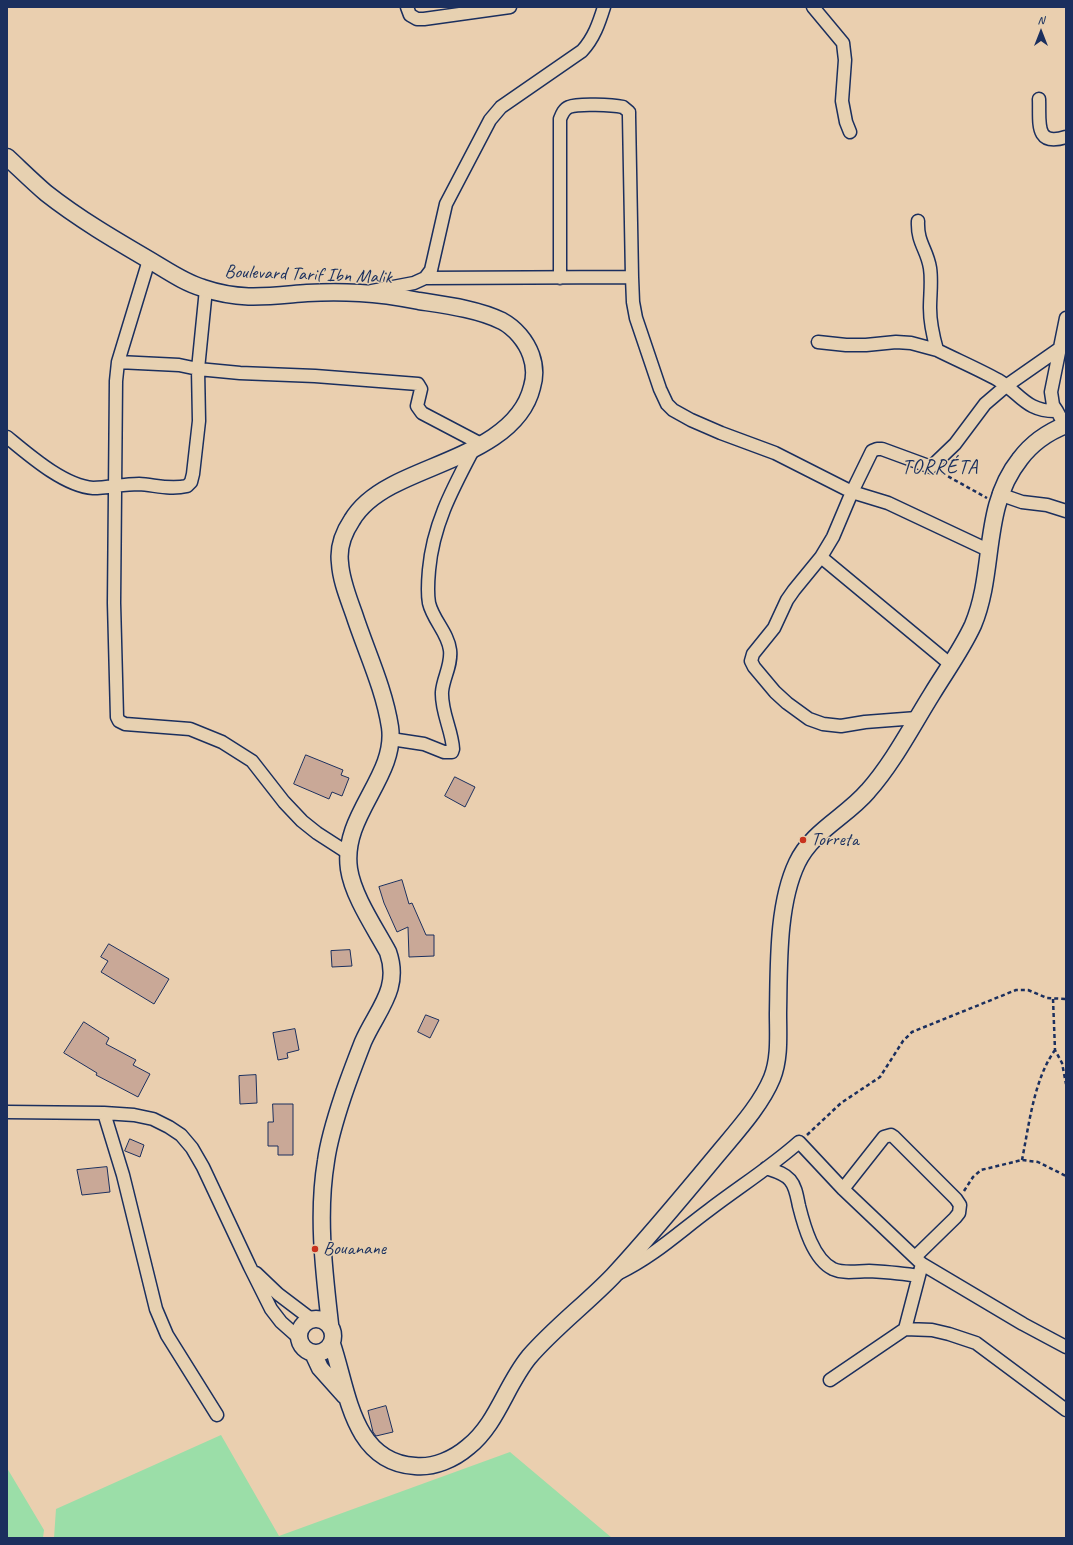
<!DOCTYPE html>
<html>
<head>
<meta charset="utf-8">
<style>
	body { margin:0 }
	#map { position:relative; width:1073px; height:1545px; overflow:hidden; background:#eacfaf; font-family:Caveat,sans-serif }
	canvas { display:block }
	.frame { position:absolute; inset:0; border:8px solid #1b2f5e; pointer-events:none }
	.north { position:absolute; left:1021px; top:12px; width:40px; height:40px; -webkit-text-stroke:3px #e7d1b1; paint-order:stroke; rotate:0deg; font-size:11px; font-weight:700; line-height:16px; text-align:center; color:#1b2f5e }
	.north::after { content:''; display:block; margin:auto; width:14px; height:18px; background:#1b2f5e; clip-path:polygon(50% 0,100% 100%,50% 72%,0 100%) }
</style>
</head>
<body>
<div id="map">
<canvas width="1073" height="1545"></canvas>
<div class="frame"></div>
<div class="north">N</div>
</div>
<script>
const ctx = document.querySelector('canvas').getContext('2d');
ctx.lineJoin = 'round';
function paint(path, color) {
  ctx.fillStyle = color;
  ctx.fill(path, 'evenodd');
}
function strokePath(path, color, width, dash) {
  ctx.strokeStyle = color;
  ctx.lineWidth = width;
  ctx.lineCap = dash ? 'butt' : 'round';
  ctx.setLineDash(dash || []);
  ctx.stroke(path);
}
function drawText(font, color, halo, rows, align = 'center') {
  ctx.font = font + ' Caveat,sans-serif';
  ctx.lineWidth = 3;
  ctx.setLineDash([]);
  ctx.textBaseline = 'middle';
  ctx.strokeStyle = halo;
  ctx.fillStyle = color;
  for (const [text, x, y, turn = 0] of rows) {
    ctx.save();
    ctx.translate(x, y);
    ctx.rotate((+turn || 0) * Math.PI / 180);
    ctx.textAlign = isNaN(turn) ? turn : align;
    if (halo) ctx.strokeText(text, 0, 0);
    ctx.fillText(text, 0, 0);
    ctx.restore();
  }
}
paint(new Path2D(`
	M221 1435 279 1536 510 1452 612 1538H54L56 1509Z
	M7 1468 44 1530 43 1538H7Z`), '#9bdea8');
const building = new Path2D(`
	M306 755 343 770 341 775 349 778 342 796 332 792 329 799 294 784Z
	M455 777 475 787 465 807 445 796Z
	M402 880 409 904 412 903 426 935H434V956L409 957 408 927 397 932 384 903 379 887Z
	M109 944 169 979 154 1004 101 972 108 961 101 957Z
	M350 950 352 966 332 967 331 951Z
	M426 1015 439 1020 430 1038 418 1032Z
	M84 1022 109 1038 106 1044 136 1060 133 1065 150 1074 138 1097 96 1075 97 1073 64 1053Z
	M295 1029 299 1050 287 1053 288 1058 278 1060 273 1033Z
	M256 1075 257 1103 240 1104 239 1076Z
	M273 1104H293V1155H278V1146H268V1122H273Z
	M130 1139 144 1145 140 1157 125 1151Z
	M107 1167 110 1192 82 1195 77 1170Z
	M386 1406 393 1432 376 1436 373 1432 368 1411Z`);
paint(building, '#c9a897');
strokePath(building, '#1b2f5e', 1);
const street = new Path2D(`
	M407 7 410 15 417 19H424L510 7
	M813 7 843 43 845 60 842 101 846 122 850 132
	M1039 99C1040 122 1034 147 1066 137
	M918 221C917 243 927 249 930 268 932 281 930 295 930 308 930 322 933 336 937 350 957 360 978 369 998 380 1020 393 1026 412 1057 411L1065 426
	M149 260 118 362 116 381 114 603 117 717 119 721 125 724 190 729 222 742 252 761 284 802 302 821 317 833 348 853
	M632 277 633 302 636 318 660 389 667 404 673 410 691 420 721 433 775 453 852 492 872 451 877 449H882L931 467 955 444 985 404 1006 386 1059 349
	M425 278 632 277 629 116V112L623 107C613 105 578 103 569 107 564 109 562 114 560 119V278
	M372 291 414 283 425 278 431 270 446 204 490 120 501 107 582 51C594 38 599 23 604 7
	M818 342 846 345H866L896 342 911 343 937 350
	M118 362 179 365 198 369 206 289
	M1057 411 1053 405 1051 392 1066 318
	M7 437C29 455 64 486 93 488 108 488 123 484 139 484 155 485 170 490 187 486L191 482 193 474 199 421 198 369 240 373 315 376 418 384 421 389 417 406 422 413 481 444
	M999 494 1022 502 1047 505 1066 511
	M821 557 794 590 787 600 774 628 753 654 751 661 754 667 775 692 787 703 809 719 823 724 841 726 865 722 917 718
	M950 664 821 557 833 537 852 492 888 503 988 550
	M391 739 424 744 444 752H452L453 749C452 730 441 712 442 692 443 678 452 665 450 650 448 633 433 620 429 603 427 592 428 581 429 570 433 524 453 488 474 448
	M7 1112 104 1113 134 1115 153 1119 169 1127 181 1135 192 1148 203 1167 250 1267 271 1309 281 1322 299 1338
	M104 1113 123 1175 156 1309 167 1335 217 1415
	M766 1168C775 1171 784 1173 790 1180 796 1187 797 1197 799 1206 804 1226 813 1259 833 1269 844 1274 858 1271 869 1271 886 1272 902 1273 918 1276
	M843 1189 884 1137 891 1135 894 1137 956 1199 960 1205 959 1213 955 1218 915 1257
	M922 1264 1023 1324 1066 1347
	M256 1273 278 1294 311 1319
	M619 1273C654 1256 678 1233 709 1210 739 1187 771 1167 799 1142L843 1189 922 1264 905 1329 830 1380
	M905 1329 932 1330 949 1334 976 1343 1066 1410`);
const secondary = new Path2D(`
	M7 157C20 169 33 182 46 193 79 219 115 240 151 261 168 271 185 283 203 288 241 301 269 296 307 293 325 292 343 292 360 293 380 294 399 297 419 301 445 305 478 309 502 321 515 328 526 341 531 355 535 366 535 377 532 387 518 445 437 461 391 486 376 494 361 505 352 520 344 532 338 548 340 563 341 580 348 597 354 614 366 651 384 688 390 727 397 777 341 815 349 869 353 896 375 928 388 952 401 989 377 1010 363 1042 356 1060 349 1078 343 1096 336 1117 329 1139 326 1161 317 1215 324 1271 330 1324
	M299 1336a17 17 0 1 1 34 0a17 17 0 1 1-34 0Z
	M332 1344C348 1391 352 1462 415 1466 434 1468 454 1459 468 1447 497 1424 506 1385 529 1357 554 1328 586 1304 613 1276 649 1237 683 1196 717 1155 736 1132 761 1105 772 1078 780 1058 778 1035 778 1013 779 967 777 905 797 863 812 831 846 817 868 791 893 763 912 726 932 694 946 671 962 649 973 625 996 570 981 508 1020 459 1032 443 1048 432 1066 425
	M313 1353 320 1368 345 1396`);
strokePath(street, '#1b2f5e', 15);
strokePath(secondary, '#1b2f5e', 19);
strokePath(new Path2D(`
	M942 473 987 498
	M1053 999 1055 1050 1062 1063 1066 1084
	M807 1135 841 1103 880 1077 903 1041 912 1032 1016 990H1028L1047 998 1066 999
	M1022 1160C1029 1125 1034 1079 1055 1050
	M964 1191 973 1177 981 1170 1022 1160 1038 1162 1066 1176`), '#1b2f5e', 2.5, [4, 3]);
strokePath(street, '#e7d1b1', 12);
strokePath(secondary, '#e7d1b1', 16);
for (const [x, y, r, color] of [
	[803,840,4,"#c8321e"],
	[315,1249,4,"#c8321e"]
]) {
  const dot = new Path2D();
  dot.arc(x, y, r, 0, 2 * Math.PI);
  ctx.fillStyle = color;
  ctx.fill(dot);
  strokePath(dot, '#e7d1b1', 1.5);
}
drawText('19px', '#1b2f5e', '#e7d1b1', [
	["Boulevard Tarif Ibn Malik",308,275,2]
]);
drawText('19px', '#1b2f5e', '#e7d1b1', [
	["Torreta",811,840],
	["Bouanane",323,1249]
], 'left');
ctx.letterSpacing = '1px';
drawText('20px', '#1b2f5e', '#e7d1b1', [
	["TORRÉTA",940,468]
]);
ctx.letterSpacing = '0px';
</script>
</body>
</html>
